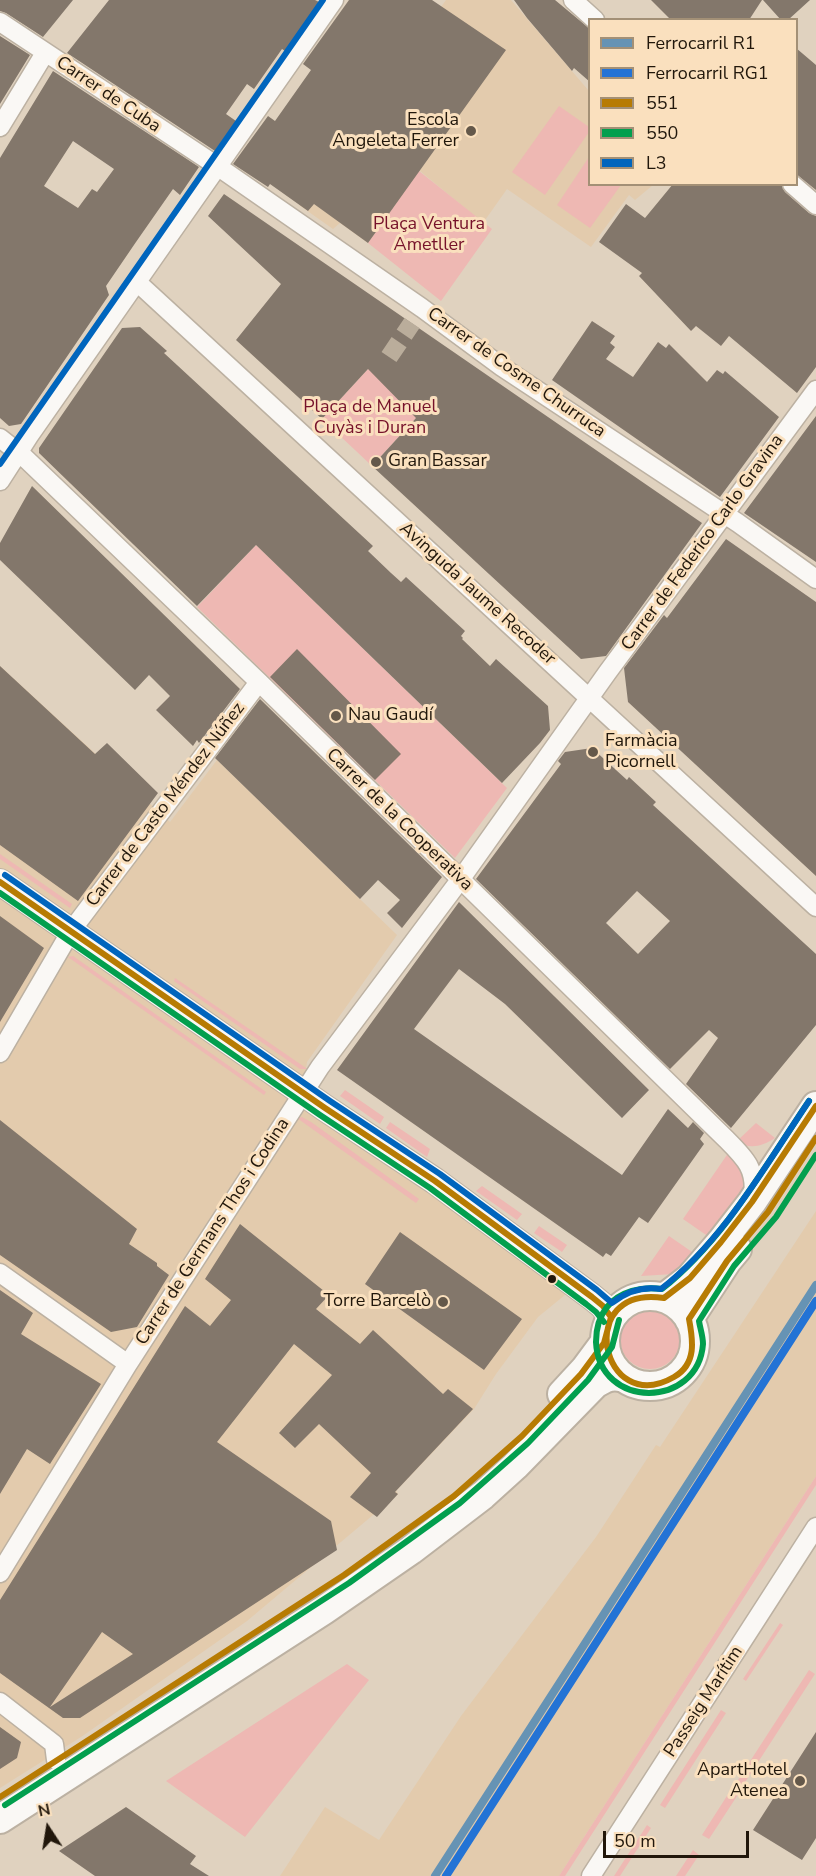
<!DOCTYPE html>
<html>
<head>
<meta charset="utf-8">
<style>
	body { margin:0 }
	#map { position:relative; width:816px; height:1876px; overflow:hidden; background:#e0d2bf; font-family:"Nunito Sans",sans-serif }
	canvas { display:block }
	.legend { position:absolute; left:588px; top:18px; width:210px; height:168px; box-sizing:border-box; background:#fae0be; border:2px solid #a39076; margin:0; padding:8px 10px; list-style:none; font-size:18px; color:#21170b }
	.legend li { display:flex; align-items:center; gap:12px; height:30px }
	.legend b { width:30px; border:2px solid #a39076 }
	.north { position:absolute; left:18px; top:1798px; width:60px; height:60px; -webkit-text-stroke:4px #fae0be; paint-order:stroke; rotate:348deg; font-size:16px; font-weight:700; line-height:24px; text-align:center; color:#21170b }
	.north::after { content:''; display:block; margin:auto; width:21px; height:27px; background:#21170b; clip-path:polygon(50% 0,100% 100%,50% 72%,0 100%) }
	.scale { position:absolute; left:603px; top:1831px; width:146px; height:27px; box-sizing:border-box; border:3px solid #21170b; border-top:0; padding-left:8px; font-size:18px; line-height:21px; white-space:nowrap; color:#21170b; -webkit-text-stroke:4px #fae0be; paint-order:stroke }
</style>
</head>
<body>
<div id="map">
<canvas width="816" height="1876"></canvas>
<ul class="legend">
<li><b style="height:8px;background:#6693b4"></b>Ferrocarril R1</li>
<li><b style="height:8px;background:#2373d5"></b>Ferrocarril RG1</li>
<li><b style="height:8px;background:#b77b03"></b>551</li>
<li><b style="height:8px;background:#029f4e"></b>550</li>
<li><b style="height:8px;background:#0065bd"></b>L3</li>
</ul>
<div class="north">N</div>
<div class="scale">50 m</div>
</div>
<script>
const ctx = document.querySelector('canvas').getContext('2d');
ctx.lineJoin = 'round';
function paint(path, color) {
  ctx.fillStyle = color;
  ctx.fill(path, 'evenodd');
}
function strokePath(path, color, width, dash) {
  ctx.strokeStyle = color;
  ctx.lineWidth = width;
  ctx.lineCap = dash ? 'butt' : 'round';
  ctx.setLineDash(dash || []);
  ctx.stroke(path);
}
function drawText(font, color, halo, rows, align = 'center') {
  ctx.font = font + ' "Nunito Sans",sans-serif';
  ctx.lineWidth = 6;
  ctx.setLineDash([]);
  ctx.textBaseline = 'middle';
  ctx.strokeStyle = halo;
  ctx.fillStyle = color;
  for (const [text, x, y, turn = 0] of rows) {
    ctx.save();
    ctx.translate(x, y);
    ctx.rotate((+turn || 0) * Math.PI / 180);
    ctx.textAlign = isNaN(turn) ? turn : align;
    if (halo) ctx.strokeText(text, 0, 0);
    ctx.fillText(text, 0, 0);
    ctx.restore();
  }
}
paint(new Path2D(`
	M446 0H511L589 91 590 184 653 185 635 200 629 195 591 247 507 189 483 223 420 171 368 243 340 223 333 229 299 205Z
	M0 666 170 822 217 760 397 935 307 1062 303 1093 576 1286 538 1317 496 1374 474 1409 396 1491 398 1494 247 1621 81 1737 0 1788Z
	M816 1211V1476L559 1876H280L325 1807 379 1840 461 1716 596 1537 656 1445 660 1447Z`), '#e3cbad');
paint(new Path2D(`
	M559 106 589 127V132L545 195 512 172Z
	M589 157 590 184 621 185 590 228 557 205Z
	M419 171 492 229 441 301 368 243Z
	M380 351 417 417 372 466 322 419 368 369Z
	M256 545 507 788 455 858 197 607Z
	M0 854 72 904 70 908 0 859Z
	M73 956 266 1092 264 1095 68 957Z
	M175 978 306 1068 308 1069H300L174 981Z
	M345 1090 384 1117 380 1124 340 1096Z
	M302 1117 311 1122 419 1199 416 1203 297 1118Z
	M390 1122 430 1149 427 1157 386 1128Z
	M756 1123 775 1138C761 1147 751 1149 736 1142Z
	M731 1149C741 1160 747 1178 743 1193L709 1237 683 1219Z
	M482 1186 522 1214 517 1220 476 1191Z
	M539 1226 567 1245 562 1252 534 1233Z
	M669 1236 695 1254 674 1274 641 1276Z
	M620 1339a30 30 0 1 1 60 0a30 30 0 1 1-60 0Z
	M816 1476V1485L565 1876H559Z
	M780 1623 783 1625 746 1681 743 1679Z
	M347 1664 369 1680 245 1837 166 1781Z
	M809 1670 815 1674 742 1787 736 1783Z
	M721 1710 726 1713 665 1808 660 1805Z
	M732 1788 739 1793 709 1839 702 1835Z
	M647 1825 651 1828 620 1876H614Z
	M693 1850 699 1855 685 1876H676Z`), '#eeb8b3');
paint(new Path2D(`
	M0 0H73L43 37 6 13 0 11Z
	M109 0H315L319 2 285 51 282 49 254 89 247 84 226 114 236 121 215 151 67 53Z
	M349 0H432L506 50 368 243 314 204 308 211 270 184 268 187 233 164 268 116 275 121 311 70 303 64Z
	M514 0H555L590 29V82L574 68 572 71 527 18Z
	M651 0H762L749 20H671Z
	M763 0H810L788 20H781Z
	M0 36 30 55 0 104Z
	M796 48 816 65V190L796 174Z
	M53 71 199 167 180 195 173 189 136 242 106 286 109 295 21 424 9 426 0 418V158ZM73 141 114 169 97 192 92 189 78 208 44 186Z
	M673 184H781L785 192 809 213 816 216V367L797 393 729 336 721 346 696 326 691 331 639 276 642 273 599 242 626 204 645 218Z
	M224 194 702 523 606 656 581 659 372 466 416 418 368 369 322 419 236 340 281 284 208 216Z
	M592 321 615 336 610 343 615 347 606 359 633 377 658 342 666 348 669 344 707 382 717 370 723 374 725 371 779 417 720 497 552 380Z
	M140 327 167 351 164 353 373 546 368 551 391 573 401 582 406 577 465 631 461 636 463 638 462 639 490 666 496 659 548 706 550 730 540 743 502 783 256 545 197 606 39 453V448L122 328Z
	M816 416V562L744 513Z
	M32 486 240 689 199 743 197 740 193 746 156 710 170 696 149 675 135 690 0 560V543Z
	M726 539 816 602V876L628 702 624 668 664 615 667 618Z
	M297 649 401 754 375 780 270 677Z
	M0 666 95 754 107 743 158 793 78 901 0 845Z
	M260 699 442 877 402 928 387 913 400 900 378 880 360 899 215 758Z
	M592 748 627 780 629 777 656 802 653 805 816 954V1025L731 1128 686 1084 718 1038 709 1030 670 1069 476 879 561 764 558 761 565 752ZM637 891 670 921 638 954 606 923Z
	M459 902 649 1090 622 1118 505 1004 459 969 414 1029 622 1175 668 1109 688 1128 693 1122 704 1133 700 1139 704 1144 648 1223 639 1217 611 1256 606 1253 603 1257 596 1252 337 1070Z
	M0 916 44 948 0 1022Z
	M0 1120 137 1229 129 1244 157 1263V1266L169 1275 137 1327 111 1332 0 1255Z
	M240 1224 329 1295 316 1309 360 1344 373 1330 443 1394 448 1389 473 1409 395 1492 398 1494 377 1517 350 1497 371 1473 319 1424 295 1448 279 1433 332 1375 294 1344 217 1442 331 1521 337 1550 80 1718H63L0 1673V1600L185 1306 210 1326 231 1300 205 1279ZM102 1632 133 1654 50 1707Z
	M400 1232 522 1319 484 1370 365 1284Z
	M0 1290 33 1313 21 1334 101 1384 50 1464 27 1449 0 1494Z
	M0 1727 21 1742 17 1758 0 1769Z
	M816 1732V1838L802 1860 753 1830Z
	M126 1807 196 1856 190 1864 209 1876H95L59 1851Z`), '#83776b');
strokePath(new Path2D(`
	M389 357 412 323`), '#baad9b', 18, [18, 9]);
const street = new Path2D(`
	M573 0 595 20
	M0 22 217 166 422 308 502 367 738 523 816 579
	M0 127 45 53
	M792 184 816 205
	M137 282 816 907
	M0 438 24 457 259 682 726 1139C745 1158 757 1169 753 1198
	M0 481 29 436 334 0
	M0 1053 71 931 259 682
	M0 1273 128 1364
	M0 1573 128 1364 320 1067 460 880 607 673 816 390
	M0 1702 54 1744 56 1760
	M591 1876 816 1527`);
const secondary = new Path2D(`
	M0 882 325 1108 435 1181 592 1297 603 1306 611 1317`);
const primary = new Path2D(`
	M605 1341a45 45 0 1 1 90 0a45 45 0 1 1-90 0Z
	M664 1298 690 1278 721 1242 752 1202 816 1106
	M689 1319 727 1261 737 1249
	M562 1394 585 1369 605 1342
	M0 1819 324 1610 411 1550 483 1495 515 1466 595 1384C605 1378 612 1374 624 1378`);
strokePath(street, '#bcb1a2', 21);
strokePath(secondary, '#bcb1a2', 28);
strokePath(primary, '#bcb1a2', 32);
strokePath(street, '#faf8f5', 18);
strokePath(secondary, '#faf8f5', 26);
strokePath(primary, '#faf8f5', 28);
strokePath(new Path2D(`
	M0 882 325 1108 435 1181 592 1297 603 1306 611 1317
	M816 1106 752 1202 721 1242 690 1278 664 1298C573 1284 601 1419 674 1377 697 1364 693 1340 689 1319L727 1261 768 1212 816 1138
	M0 1797 344 1575 454 1496 522 1436 581 1374 604 1343 611 1317`), '#b77b03', 6);
strokePath(new Path2D(`
	M0 893 320 1115 430 1188 586 1304 596 1312 604 1322
	M809 1101C765 1166 724 1240 662 1289 642 1286 620 1291 607 1307 599 1317 596 1330 596 1342 599 1410 698 1409 703 1344 703 1336 700 1328 699 1321L734 1266 776 1217 816 1155
	M5 1805 349 1583 460 1503 528 1443 588 1380 612 1347 619 1320`), '#029f4e', 6);
strokePath(new Path2D(`
	M0 464 323 0
	M5 875 330 1101 440 1174 597 1290 612 1303C627 1291 643 1286 661 1289 724 1240 765 1166 809 1101`), '#0065bd', 6);
strokePath(new Path2D(`
	M435 1876 816 1285`), '#6693b4', 8);
strokePath(new Path2D(`
	M446 1876 816 1301`), '#2373d5', 8);
for (const [x, y, r, color] of [
	[471,131,6,"#64584a"],
	[376,462,6,"#64584a"],
	[336,716,6,"#64584a"],
	[593,752,6,"#64584a"],
	[552,1279,5,"#21170b"],
	[443,1302,6,"#64584a"],
	[800,1781,6,"#64584a"]
]) {
  const dot = new Path2D();
  dot.arc(x, y, r, 0, 2 * Math.PI);
  ctx.fillStyle = color;
  ctx.fill(dot);
  strokePath(dot, '#fae0be', 2);
}
drawText('18px', '#21170b', '#fae0be', [
	["Carrer de Cuba",108,95,34],
	["Carrer de Cosme Churruca",516,373,35],
	["Carrer de Federico Carlo Gravina",703,543,-54],
	["Avinguda Jaume Recoder",477,594,42],
	["Carrer de Casto Méndez Núñez",166,805,-53],
	["Carrer de la Cooperativa",399,820,44],
	["Carrer de Germans Thos i Codina",213,1232,-57],
	["Passeig Marítim",704,1702,-57]
]);
drawText('18px', '#21170b', '#fae0be', [
	["Escola",459,121],
	["Angeleta Ferrer",459,142],
	["Gran Bassar",388,462,"left"],
	["Nau Gaudí",348,716,"left"],
	["Farmàcia",605,742,"left"],
	["Picornell",605,763,"left"],
	["Torre Barcelò",431,1302],
	["ApartHotel",788,1771],
	["Atenea",788,1792]
], 'right');
drawText('18px', '#76112a', '#fae0be', [
	["Plaça Ventura",429,225],
	["Ametller",429,246],
	["Plaça de Manuel",370,408],
	["Cuyàs i Duran",370,429]
]);
</script>
</body>
</html>
